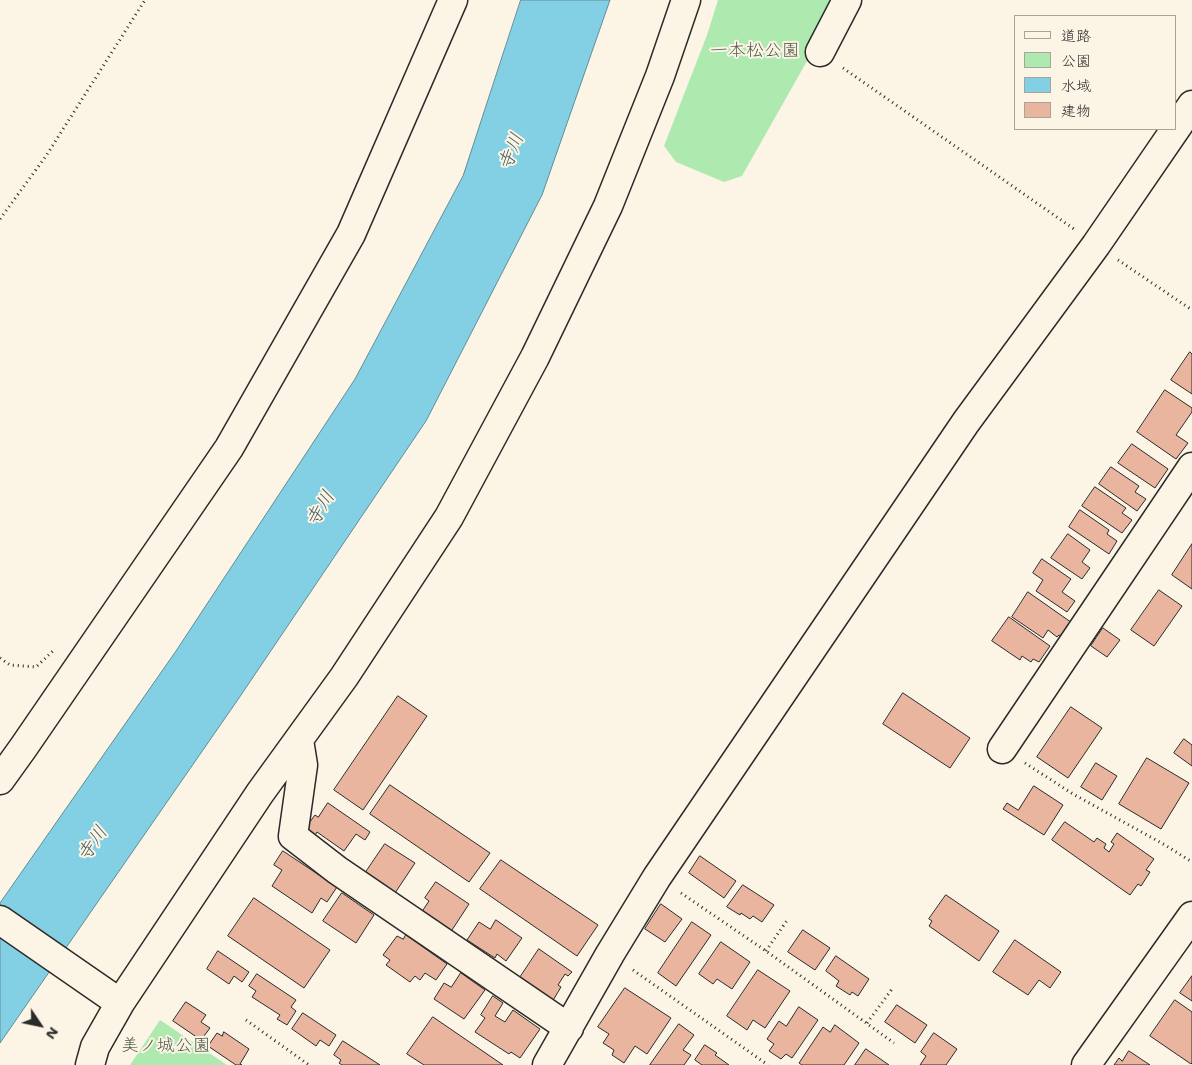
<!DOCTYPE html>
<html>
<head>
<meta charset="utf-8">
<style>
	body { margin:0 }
	#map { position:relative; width:1192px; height:1065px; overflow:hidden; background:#fcf5e5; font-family:"Shantell Sans","Klee One",sans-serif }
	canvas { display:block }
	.legend { position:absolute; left:1014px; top:15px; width:162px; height:115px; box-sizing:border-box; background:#fcf5e5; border:1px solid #a8a49b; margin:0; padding:6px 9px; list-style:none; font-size:15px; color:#2b2b2b }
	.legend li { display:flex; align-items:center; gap:10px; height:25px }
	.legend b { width:25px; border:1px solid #a8a49b }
	.north { position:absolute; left:15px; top:1000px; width:50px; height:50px; -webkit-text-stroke:4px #fcf5e5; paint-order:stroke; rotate:124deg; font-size:14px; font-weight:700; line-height:20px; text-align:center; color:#2b2b2b }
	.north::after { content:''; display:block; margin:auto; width:18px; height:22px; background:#2b2b2b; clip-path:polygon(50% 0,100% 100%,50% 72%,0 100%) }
</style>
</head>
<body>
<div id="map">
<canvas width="1192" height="1065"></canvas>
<ul class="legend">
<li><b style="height:6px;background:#fcf5e5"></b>道路</li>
<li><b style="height:14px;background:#aee9af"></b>公園</li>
<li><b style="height:14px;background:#83cfe3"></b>水域</li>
<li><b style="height:14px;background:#eab59e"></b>建物</li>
</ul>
<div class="north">N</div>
</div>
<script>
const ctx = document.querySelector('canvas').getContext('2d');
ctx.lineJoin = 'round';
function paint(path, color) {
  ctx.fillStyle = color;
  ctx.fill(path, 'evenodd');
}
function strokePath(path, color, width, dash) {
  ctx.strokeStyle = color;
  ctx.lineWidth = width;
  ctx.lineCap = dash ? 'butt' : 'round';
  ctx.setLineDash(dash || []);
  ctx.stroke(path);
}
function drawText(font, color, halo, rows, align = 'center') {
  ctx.font = font + ' "Shantell Sans","Klee One",sans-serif';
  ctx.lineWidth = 4;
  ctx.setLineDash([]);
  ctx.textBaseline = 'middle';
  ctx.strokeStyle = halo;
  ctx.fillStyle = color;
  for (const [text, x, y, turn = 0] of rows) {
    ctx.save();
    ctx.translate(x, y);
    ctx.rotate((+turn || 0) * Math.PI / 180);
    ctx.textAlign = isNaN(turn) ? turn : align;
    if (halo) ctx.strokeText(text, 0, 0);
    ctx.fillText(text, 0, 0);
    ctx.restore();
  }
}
paint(new Path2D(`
	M718 0H839L811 54 742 176 724 182 676 162 664 146 707 35Z
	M160 1020 227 1065H130Z`), '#aee9af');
const water = new Path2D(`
	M521 0H610L542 195 426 421 239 698 0 1043V903L176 651 355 379 463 176Z`);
paint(water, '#83cfe3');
strokePath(water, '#608d99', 1);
const building = new Path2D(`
	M1190 352 1192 354V394L1171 380Z
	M1165 390 1192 408V412L1176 435 1188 443 1176 459 1137 432Z
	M1132 444 1168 469 1155 488 1118 463Z
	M1111 467 1139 486 1135 492 1146 499 1137 511 1099 484Z
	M1095 487 1126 508 1122 513 1132 520 1122 533 1082 506Z
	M1080 510 1109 530 1107 534 1117 541 1109 554 1069 527Z
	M1068 534 1090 550 1082 562 1090 568 1082 579 1051 558Z
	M1192 544V589L1172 575Z
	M1042 559 1071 579 1062 592 1075 601 1067 612 1036 591 1043 580 1033 573Z
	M1159 590 1182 606 1154 646 1131 630Z
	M1028 592 1075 625 1066 639 1059 635 1057 637 1048 630 1043 638 1012 617Z
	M1009 617 1050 646 1039 662 1033 659 1031 662 1022 656 1020 660 992 641Z
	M1103 628 1120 640 1107 657 1091 646Z
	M903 693 970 738 950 768 883 724Z
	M398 696 427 716 363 810 334 790Z
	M1071 707 1102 728 1068 778 1037 757Z
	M1184 739 1192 745V766L1174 753Z
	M1147 758 1189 783 1161 829 1119 804Z
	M1096 763 1117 776 1102 800 1081 787Z
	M390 785 490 853 469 882 370 814Z
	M1034 786 1063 805 1044 835 1003 809 1007 803 1018 810Z
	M328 803 370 832 365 840 356 834 344 851 317 832 314 837 304 830 315 815 318 817Z
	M1065 822 1094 842 1097 838 1106 844 1104 848 1109 852 1114 844 1111 842 1117 833 1154 859 1146 870 1150 872 1141 886 1138 884 1130 895 1052 840Z
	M385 844 415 863 395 893 366 872Z
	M283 851 337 887 327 902 321 898 312 913 272 886 282 870 274 865Z
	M700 856 736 881 724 898 689 873Z
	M501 860 598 925 577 956 480 889Z
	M436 882 469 904 450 933 421 913 429 901 425 898Z
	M743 885 774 905 762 922 753 916 750 919 741 913 740 915 727 907Z
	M342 893 374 915 356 943 323 921Z
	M946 895 999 931 979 961 929 926 932 921 929 919Z
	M254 898 330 950 304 988 228 936Z
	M661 904 682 919 665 942 645 929Z
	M496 920 522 938 506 961 497 954 495 958 467 940 479 922 490 929Z
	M692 922 711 935 676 986 658 973Z
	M803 930 830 948 815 970 788 952Z
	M406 935 447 964 436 980 425 973 420 980 415 976 410 982 386 965 390 960 383 955 397 936 403 939Z
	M1015 940 1061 972 1050 988 1039 980 1028 995 993 972Z
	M721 942 750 962 732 989 717 979 713 984 699 974Z
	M539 949 572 972 568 976 565 974 558 985 561 987 552 1002 519 979Z
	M218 951 249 972 242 982 234 976 229 984 207 969Z
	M836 956 869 979 858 996 852 992 850 995 836 986 839 981 826 971Z
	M758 970 790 991 765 1028 753 1020 747 1030 727 1016Z
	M461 973 485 990 464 1019 434 999 444 983 451 987Z
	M257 974 296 1000 291 1007 296 1011 287 1025 277 1019 280 1015 252 997 256 991 249 986Z
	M1192 976V1001L1180 993Z
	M625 988 671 1018 647 1054 635 1046 624 1063 612 1055 614 1050 603 1043 609 1034 598 1027Z
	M493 996 503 1003 495 1016 505 1022 513 1010 540 1029 520 1058 511 1052 509 1054 475 1032 485 1018 481 1015Z
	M1175 1000 1192 1012V1063L1191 1064 1150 1036Z
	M186 1002 206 1015 201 1022 210 1028 201 1040 173 1021Z
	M897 1005 927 1025 915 1043 885 1022Z
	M799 1007 818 1020 792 1058 786 1054 781 1059 769 1051 774 1044 767 1039 779 1021 786 1026Z
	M303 1013 336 1035 329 1046 320 1040 316 1046 292 1029Z
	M433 1017 503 1065H424L407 1054Z
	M679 1024 694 1035 683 1050 691 1055 684 1065H650Z
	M835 1025 859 1043 844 1065H802L799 1063 823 1027 830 1032Z
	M224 1032 249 1049 240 1064 242 1065H236L208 1046 217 1033 222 1036Z
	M934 1033 957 1049 946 1065H920L926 1056 921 1052Z
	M343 1041 380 1065H342L339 1063 341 1060 334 1055Z
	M705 1045 717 1053 715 1055 729 1065H702L695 1060Z
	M866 1049 889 1065H855Z
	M1129 1051 1150 1065H1114L1119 1058 1122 1061Z`);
paint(building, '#eab59e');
strokePath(building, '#2b2b2b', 1);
const street = new Path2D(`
	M820 52 847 0
	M299 740 303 765 293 836 337 870 569 1028
	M1002 749 1192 467
	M0 780 23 748 229 448 351 234 453 0
	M0 920 120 1003
	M90 1065 95 1047 120 1003 260 793 344 677 449 517 535 357 608 206 660 76 686 0
	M547 1065 610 954 657 877 966 422 1096 245 1192 105`);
const secondary = new Path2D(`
	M1086 1065 1192 916`);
strokePath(street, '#2b2b2b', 31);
strokePath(secondary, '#2b2b2b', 31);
strokePath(new Path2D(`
	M843 68 1074 229
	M0 219 46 156 145 0
	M1118 260 1192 310
	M0 658 10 665 36 667 54 650
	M1025 763 1073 794 1165 845 1192 862
	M681 893 766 951 894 1043
	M766 951 788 919
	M633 970 768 1065
	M246 1020 309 1065
	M867 1023 892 989`), '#2b2b2b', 3, [1, 4]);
strokePath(street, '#fcf5e5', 28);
strokePath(secondary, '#fcf5e5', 28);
drawText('18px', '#4c5a4c', '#fcf5e5', [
	["一本松公園",755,51],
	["美ノ城公園",166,1046]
]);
drawText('italic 19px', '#455c62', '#fcf5e5', [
	["寺川",512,152,-68],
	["寺川",321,509,-59],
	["寺川",93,844,-55]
]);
</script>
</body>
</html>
